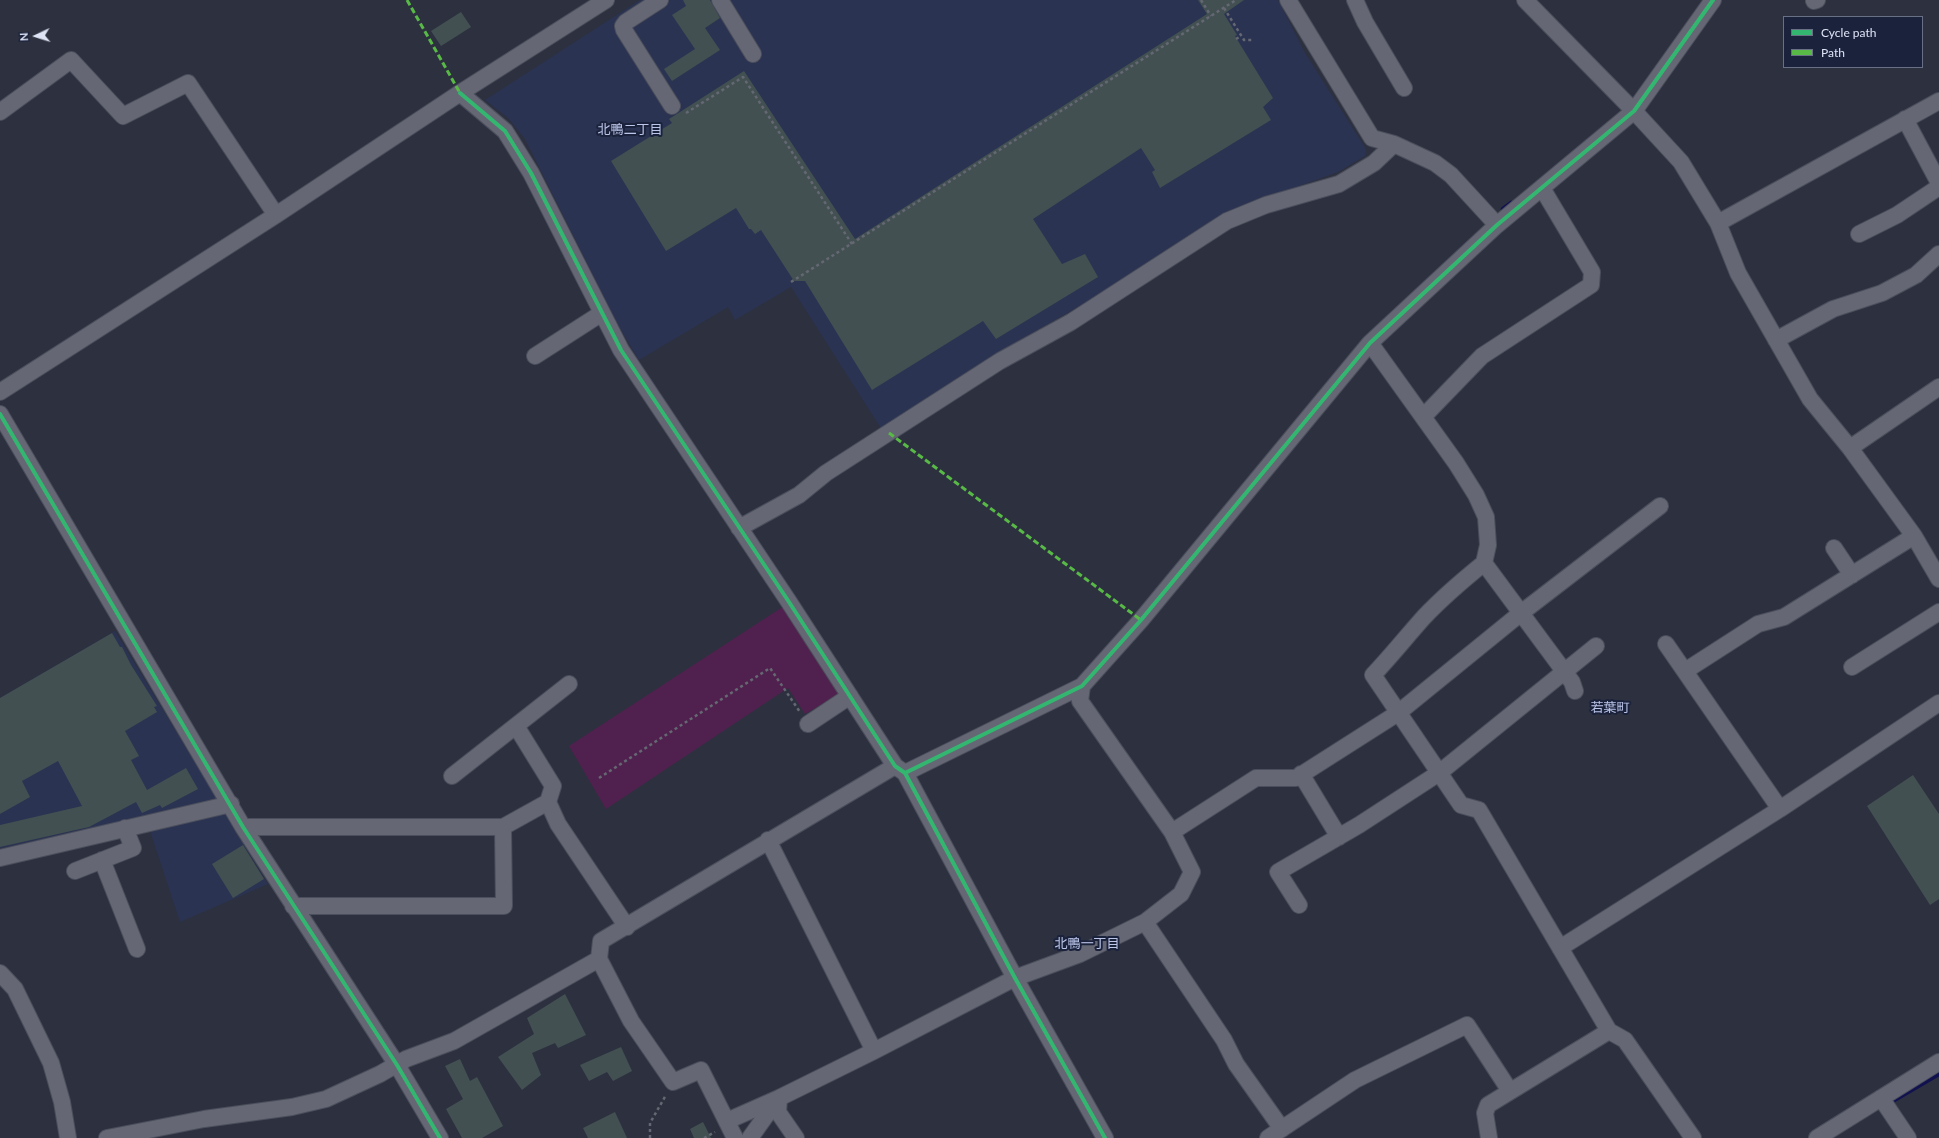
<!DOCTYPE html>
<html>
<head>
<meta charset="utf-8">
<style>
	body { margin:0 }
	#map { position:relative; width:1939px; height:1138px; overflow:hidden; background:#2d313f; font-family:Lato,sans-serif }
	canvas { display:block }
	.legend { position:absolute; left:1783px; top:16px; width:140px; height:52px; box-sizing:border-box; background:#1b223c; border:1px solid #697086; margin:0; padding:5px 7px; list-style:none; font-size:12px; color:#dee4f6 }
	.legend li { display:flex; align-items:center; gap:8px; height:20px }
	.legend b { width:20px; border:1px solid #697086 }
	.north { position:absolute; left:16px; top:16px; width:40px; height:40px; -webkit-text-stroke:3px #1b223c; paint-order:stroke; rotate:266deg; font-size:11px; font-weight:700; line-height:16px; text-align:center; color:#dee4f6 }
	.north::after { content:''; display:block; margin:auto; width:14px; height:18px; background:#dee4f6; clip-path:polygon(50% 0,100% 100%,50% 72%,0 100%) }
</style>
</head>
<body>
<div id="map">
<canvas width="1939" height="1138"></canvas>
<ul class="legend">
<li><b style="height:5px;background:#33b770"></b>Cycle path</li>
<li><b style="height:5px;background:#58b947"></b>Path</li>
</ul>
<div class="north">N</div>
</div>
<script>
const ctx = document.querySelector('canvas').getContext('2d');
ctx.lineJoin = 'round';
function paint(path, color) {
  ctx.fillStyle = color;
  ctx.fill(path, 'evenodd');
}
function strokePath(path, color, width, dash) {
  ctx.strokeStyle = color;
  ctx.lineWidth = width;
  ctx.lineCap = dash ? 'butt' : 'round';
  ctx.setLineDash(dash || []);
  ctx.stroke(path);
}
function drawText(font, color, halo, rows, align = 'center') {
  ctx.font = font + ' Lato,"Noto Sans JP",sans-serif';
  ctx.lineWidth = 4;
  ctx.setLineDash([]);
  ctx.textBaseline = 'middle';
  ctx.strokeStyle = halo;
  ctx.fillStyle = color;
  for (const [text, x, y, turn = 0] of rows) {
    ctx.save();
    ctx.translate(x, y);
    ctx.rotate((+turn || 0) * Math.PI / 180);
    ctx.textAlign = isNaN(turn) ? turn : align;
    if (halo) ctx.strokeText(text, 0, 0);
    ctx.fillText(text, 0, 0);
    ctx.restore();
  }
}
paint(new Path2D(`
	M640 0H1278L1305 53 1366 149 1365 156 1338 172 1233 210 1189 236 1099 295 994 355 882 430 791 287 735 320 728 307 639 360 618 325 525 139 508 118 485 100Z
	M115 631 218 800 0 849V698Z
	M223 811 268 884 180 922 149 828Z`), '#2a3351');
paint(new Path2D(`
	M784 606 840 694 805 714 788 688 606 809 569 746Z`), '#50214e');
strokePath(new Path2D(`
	M1503 209 1511 203
	M1889 1103 1939 1074`), '#111150', 4.5);
paint(new Path2D(`
	M683 0H710L720 18 705 28 720 50 672 81 664 69 695 49 672 15 686 6Z
	M1198 0H1244L1224 14 1237 35 1235 36 1273 98 1263 107 1271 120 1160 188 1152 172 1155 170 1141 148 1033 219 1062 264 1085 254 1098 277 996 339 983 321 872 390 805 281H794L761 230 755 234 751 229H749L736 208 666 251 611 161 672 123 669 119 744 71 855 239 1207 14Z
	M461 12 471 27 441 46 431 31Z
	M112 633 120 647H122L131 665 157 706 154 707 157 712 125 731 139 756 131 760 147 790 186 768 198 789 162 808 160 805 142 813 136 802 89 827 0 847V825L82 806 58 761 22 781 30 797 0 814V698Z
	M1913 775 1939 814V899L1930 905 1867 806Z
	M243 845 264 879 233 898 212 864Z
	M565 994 586 1035 558 1048 555 1043 532 1053 541 1075 522 1090 498 1057 534 1034 527 1018Z
	M621 1047 632 1071 613 1081 607 1072 589 1081 580 1065Z
	M460 1059 470 1081 477 1077 503 1126 482 1138H462L446 1109 463 1099 445 1066Z
	M615 1112 627 1138H588L583 1128Z
	M703 1122 711 1138H694L690 1129Z`), '#425052');
const minor = new Path2D(`
	M660 0 626 22 623 26 624 30 672 106
	M720 0 753 54
	M1288 0 1372 138 1394 144
	M1355 0 1365 22 1404 88
	M1525 0 1634 111 1681 162 1718 223 1738 273 1810 399 1850 448 1914 536 1939 579
	M1814 1 1817 0
	M460 93 505 131 531 173 621 350 789 602 895 766 905 773 1015 978 1105 1138
	M0 112 71 60 123 116 188 83 276 215
	M1905 119 1939 183
	M1718 223 1939 101
	M1859 234 1897 215 1939 187
	M1776 340 1833 309 1882 293 1916 275 1939 254
	M1370 343 1456 463 1476 495 1486 517 1488 545 1484 563 1572 682 1575 691
	M535 356 602 313
	M0 392 276 215 460 93 606 0
	M0 414 243 827 397 1065 440 1138
	M1423 417 1482 356 1591 285 1592 272 1542 188
	M1850 448 1939 387
	M739 528 799 495 826 473 1000 361 1071 322 1227 221 1266 205 1339 184 1374 163 1394 144 1435 163 1451 175 1497 225
	M1834 548 1852 575
	M1484 563C1463 580 1442 598 1424 617 1407 636 1391 656 1373 675L1461 805 1479 810 1609 1031 1625 1040 1693 1138
	M1666 644 1780 809
	M1852 667 1939 612
	M1685 671 1758 624 1784 617 1914 536
	M808 724 850 696
	M516 726 553 786 548 802 558 824 627 927
	M905 773 1082 686 1141 620 1370 343 1497 225 1634 111 1713 0
	M1301 774 1339 837
	M452 776 569 684
	M243 827H503L548 802
	M1172 832 1256 778H1296L1398 713 1521 613 1660 506
	M768 840 874 1051
	M0 858 231 804
	M102 860 137 949
	M75 871 133 848 125 828
	M1299 905 1278 872 1359 825 1439 773 1596 646
	M293 906H504L503 827
	M1145 922 1224 1040 1236 1064 1282 1129
	M1560 948 1780 809 1939 703
	M0 973 15 989 51 1063 62 1102 68 1138
	M779 1098 778 1112 796 1138
	M1881 1098 1908 1138
	M727 1121 779 1098 874 1051 1015 978 1080 954 1145 922 1181 894 1192 872 1172 832 1080 701 1082 686
	M107 1138 204 1119 292 1107 326 1099 380 1074 406 1059 454 1041 599 959
	M735 1138 701 1070 673 1082 631 1021 599 959 601 941 895 766
	M750 1138 777 1100
	M1268 1138 1355 1080 1467 1025 1510 1091
	M1489 1138 1485 1113 1488 1105 1609 1031
	M1817 1138 1939 1062`);
strokePath(minor, '#4b4e5c', 18);
strokePath(new Path2D(`
	M1201 0 1211 16
	M1224 8 1244 40H1252
	M1236 39 1241 36
	M686 113 743 77 852 244
	M791 282 1236 0
	M599 778 770 668 800 712
	M650 1138V1123L666 1095
	M704 1138 715 1132`), '#656873', 2.5, [3, 3]);
strokePath(minor, '#656874', 16);
strokePath(new Path2D(`
	M407 0 460 93
	M889 433 1141 620`), '#58b947', 3, [6, 3]);
strokePath(new Path2D(`
	M460 93 505 131 531 173 621 350 789 602 895 766 905 773 1015 978 1105 1138
	M0 414 243 827 397 1065 440 1138
	M905 773 1082 686 1141 620 1370 343 1497 225 1634 111 1713 0`), '#33b770', 4);
drawText('13px', '#bcc6e9', '#1b223c', [
	["北鴨二丁目",630,130],
	["若葉町",1610,708],
	["北鴨一丁目",1087,944]
]);
</script>
</body>
</html>
